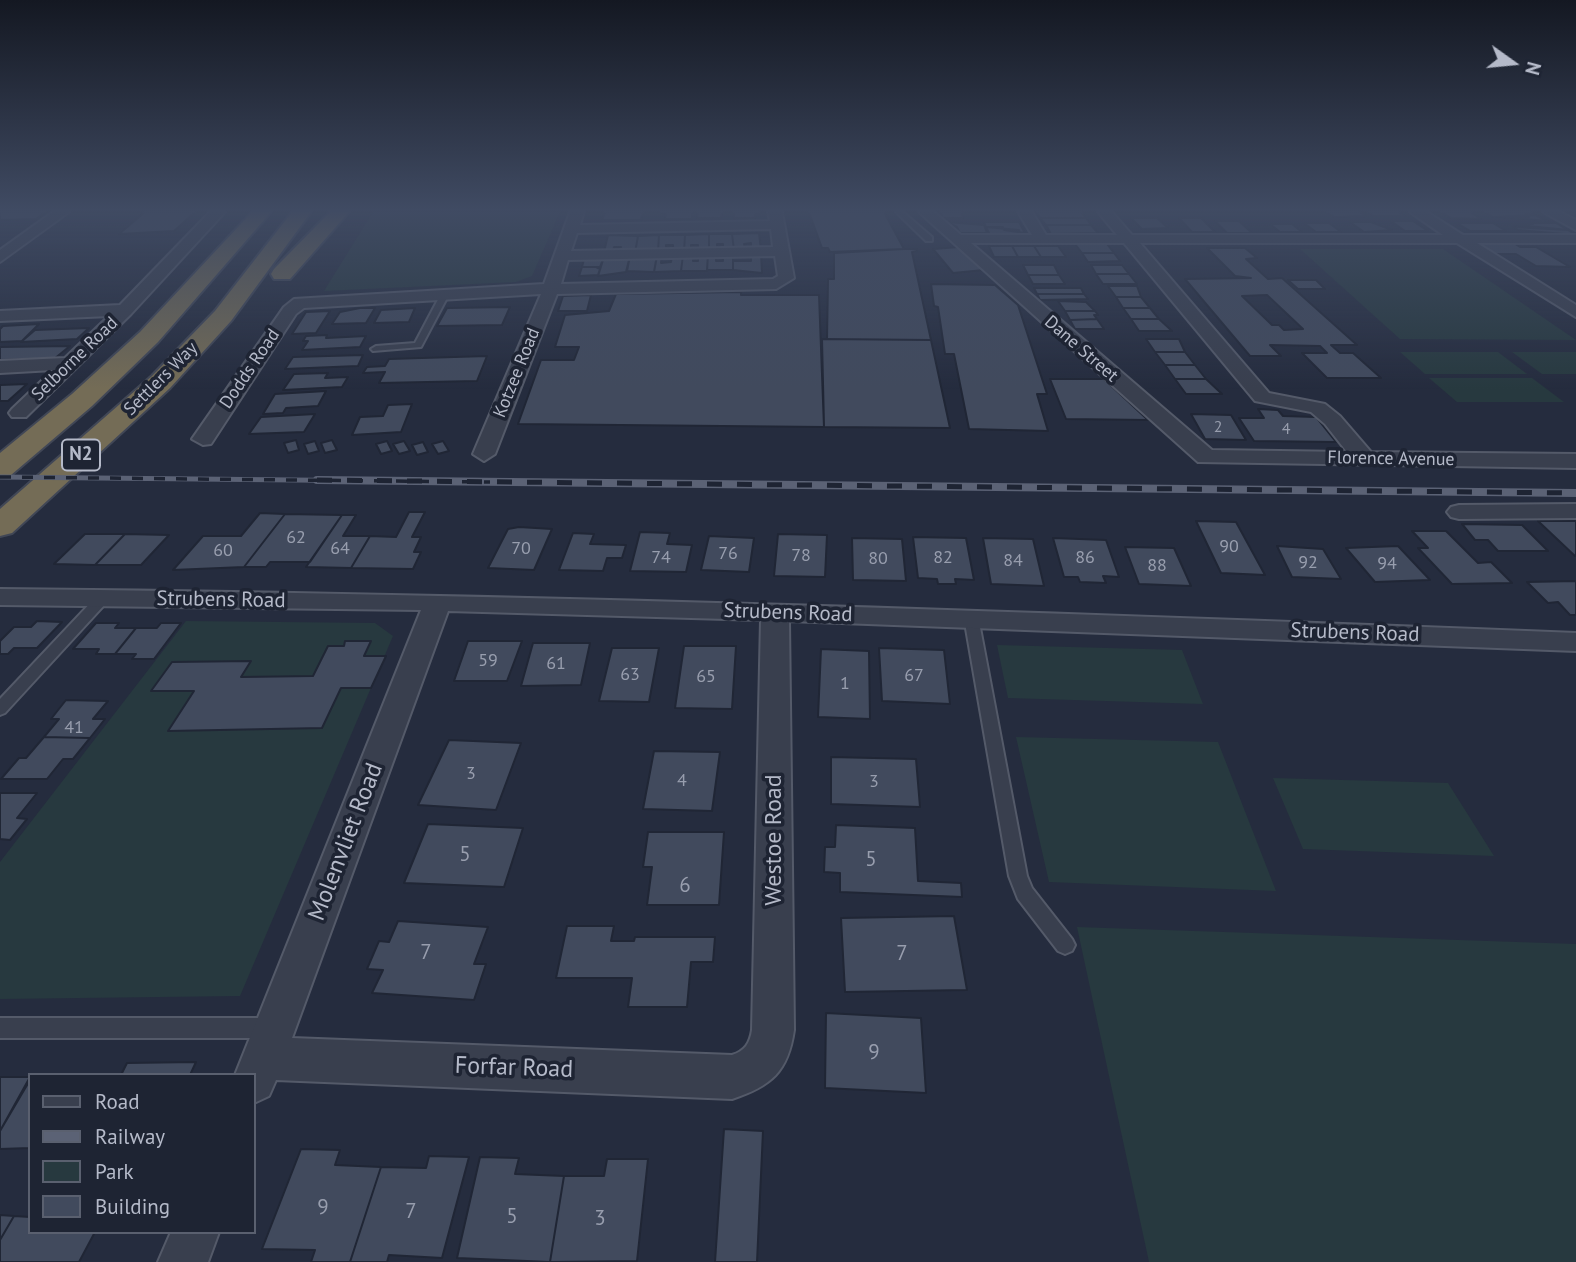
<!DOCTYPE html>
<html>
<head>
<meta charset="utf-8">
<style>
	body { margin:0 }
	#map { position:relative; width:1576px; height:1262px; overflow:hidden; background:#252c3e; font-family:"PT Sans",sans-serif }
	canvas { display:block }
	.legend { position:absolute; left:28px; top:1073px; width:228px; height:161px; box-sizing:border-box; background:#1e2433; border:2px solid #5a606f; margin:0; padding:9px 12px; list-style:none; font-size:21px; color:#b5bac9 }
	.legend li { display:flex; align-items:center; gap:14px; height:35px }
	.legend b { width:35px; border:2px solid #5a606f }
	.north { position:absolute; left:1478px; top:28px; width:70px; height:70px; -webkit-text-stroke:5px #1e2433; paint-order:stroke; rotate:105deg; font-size:19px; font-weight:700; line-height:28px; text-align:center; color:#b5bac9 }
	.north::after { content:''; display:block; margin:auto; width:24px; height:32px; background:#b5bac9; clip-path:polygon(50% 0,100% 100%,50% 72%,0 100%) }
</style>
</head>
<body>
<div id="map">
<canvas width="1576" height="1262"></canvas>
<ul class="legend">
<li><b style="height:9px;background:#393f4e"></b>Road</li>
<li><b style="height:9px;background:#5b6275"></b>Railway</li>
<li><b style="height:19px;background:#27393f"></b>Park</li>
<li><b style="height:19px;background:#414a5d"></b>Building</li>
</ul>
<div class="north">N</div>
</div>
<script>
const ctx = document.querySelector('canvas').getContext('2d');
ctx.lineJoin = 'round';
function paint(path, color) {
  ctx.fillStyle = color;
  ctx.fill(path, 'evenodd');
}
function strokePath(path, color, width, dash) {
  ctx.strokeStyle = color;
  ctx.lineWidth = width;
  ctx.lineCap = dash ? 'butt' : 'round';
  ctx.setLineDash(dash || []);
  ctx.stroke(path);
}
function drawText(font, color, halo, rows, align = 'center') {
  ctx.font = font + ' "PT Sans",sans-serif';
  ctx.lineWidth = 7;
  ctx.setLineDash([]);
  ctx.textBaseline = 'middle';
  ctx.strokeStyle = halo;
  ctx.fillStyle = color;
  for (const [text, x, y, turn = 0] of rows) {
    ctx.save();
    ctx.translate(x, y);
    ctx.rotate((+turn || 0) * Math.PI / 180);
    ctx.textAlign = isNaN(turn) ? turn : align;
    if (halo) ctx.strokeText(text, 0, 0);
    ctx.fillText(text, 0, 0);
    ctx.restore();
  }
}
paint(new Path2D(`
	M373 212H560L532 276 516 282 324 291Z
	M1300 249H1443L1576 340 1400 339Z
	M1400 352H1498L1527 374H1425Z
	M1512 352H1576V374H1542Z
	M1429 378H1532L1564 402H1457Z
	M186 621 375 623 393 636 240 996 0 999V862Z
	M997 645 1182 650 1203 704 1008 698Z
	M1016 737 1218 742 1276 891 1049 882Z
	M1273 778 1448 783 1494 856 1303 849Z
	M1077 927 1576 944V1262H1149Z`), '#27393f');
const building = new Path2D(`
	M0 212H45L36 219 0 220Z
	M145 212H195L174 231 119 234Z
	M605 212H643L641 220H602Z
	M661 212H692V219H665L666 214Z
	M698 212H722L721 218H697Z
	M734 212H759V214H755V218H734Z
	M809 212H884L904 249 830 252 828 248H822Z
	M940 212H961L963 218H943Z
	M1037 212H1081L1086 218H1040Z
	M1327 212H1359L1366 216 1334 217Z
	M1368 212H1398L1405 216H1374Z
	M1441 212H1470L1481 219 1451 218Z
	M1485 212H1530L1535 215 1493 217Z
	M1525 214 1535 215 1548 221 1503 217H1529Z
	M1040 218H1086L1091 225H1046Z
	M1131 218H1157L1168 228 1142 229Z
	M1179 218H1201L1215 232H1192Z
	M1215 221H1239L1252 233H1227Z
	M1391 221H1413L1428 231H1405Z
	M947 222 984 225 987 233H960L957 227Z
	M984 222H1019L1025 233 1004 230 1003 227H986Z
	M1350 222H1371L1392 230 1364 232Z
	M1304 223H1329L1341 232H1316Z
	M1457 223H1493L1506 231H1470Z
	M1556 223 1568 230 1508 224H1533L1530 223Z
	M1270 224H1292L1302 232H1280Z
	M1046 225H1091L1098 233 1051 234Z
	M986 227 1019 230 1021 235H990Z
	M1513 227 1568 230 1576 235 1518 230Z
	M759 233 761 250H751V243L744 244 745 250H734L732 234Z
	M709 234V251H698V245H691V251L684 252 685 235Z
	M709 234H732L734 250 723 251V244H717V251H709Z
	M608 235 638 236 635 253H619L621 247H614L613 252H604Z
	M659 235H685L684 252H673V245H666V252H658Z
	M659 235 658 252 635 253 638 236Z
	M1476 242H1512L1520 247H1536L1570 267 1536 266 1516 254H1495Z
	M1075 244H1107L1114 253H1082Z
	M989 246H1012L1018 257H994Z
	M1012 246H1034L1041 257H1018Z
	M1034 246H1058L1066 257H1041Z
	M959 247 984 270 953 273 933 249Z
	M1207 248H1245L1257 258 1246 259 1268 279 1282 278 1357 345H1331L1340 353H1353L1381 378H1327L1302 353H1327L1320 346 1270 345 1281 356H1250L1185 279 1251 278 1235 276ZM1267 295 1303 329 1284 330 1279 325H1272L1242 296Z
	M904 249H917V251L912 252 931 340 827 339 828 279H834V253Z
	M761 253 762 273 733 270V261H751V254Z
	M1082 253H1114L1120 261 1088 262Z
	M698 254H708L707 271H681L683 255H694L693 261H698Z
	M708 254H716V261H723V255L733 254V270H707Z
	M657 255 654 272 627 271 630 256Z
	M672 255H683L681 271 654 272 657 256H662L661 263 671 262Z
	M630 256 626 272 598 276 604 257Z
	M584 259H603L600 267H582Z
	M1023 265H1054L1059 275H1028Z
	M1091 265H1122L1129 274H1096Z
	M582 267H596L600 269 598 275 579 276Z
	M1096 274H1129L1137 284H1103Z
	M1028 275H1059L1065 284H1033Z
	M1288 280H1316L1325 289H1298Z
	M931 284 995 285 1018 305 1047 394H1037L1048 431 969 429 954 354H945L938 307 934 306Z
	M1108 286H1137L1141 297H1116Z
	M1034 288H1081L1084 294H1037Z
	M741 292V295H819L824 427 518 424 541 360H574L579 347H555L565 315 609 311 616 294Z
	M1037 294H1084L1088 299 1040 300Z
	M591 295 587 311H558L563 296Z
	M1116 297H1141L1150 308H1123Z
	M1058 301 1086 302 1095 311H1065Z
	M510 307 502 325 437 326 447 308Z
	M360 308H375L366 323 332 324 340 312Z
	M415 308 409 322 374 323 381 310Z
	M1123 308H1150L1159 319H1131Z
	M330 311 316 333 292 334 306 312Z
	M1065 311H1095L1098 315H1094L1097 319 1070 320Z
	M1097 319 1104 329H1075L1070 320Z
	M1131 319H1159L1172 331H1139Z
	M39 324 22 341 0 342V329L3 326Z
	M89 328 77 339 21 342 35 330Z
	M327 335 326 338 366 336 360 347 302 350 308 341H303L306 336Z
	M822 339 931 340 950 428 824 427Z
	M1146 339H1179L1185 352H1155Z
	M70 346 54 359 0 360V347Z
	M1155 352H1185L1195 365H1165Z
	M363 355 358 366 285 369 293 357Z
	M487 356 477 381 379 383 385 372 363 373 367 367 385 366 389 359Z
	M1165 365H1195L1206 379H1175Z
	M328 373 325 378 348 377 342 387 283 390 294 374Z
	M1050 379H1104L1148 420 1066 419Z
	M1175 379H1206L1222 394H1186Z
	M27 384 8 401H0V385Z
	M326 391 318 406 286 408 283 413 263 414 275 394Z
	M412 404 401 432 352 435 360 417 383 416 388 405Z
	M1258 409 1278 410 1283 416 1316 417 1336 442 1254 441 1239 418H1264Z
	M315 414 304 432 249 434 261 417Z
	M1191 414 1231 415 1246 440 1205 439Z
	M296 440 299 450 288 453 284 443Z
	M332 440 337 450 325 453 321 443Z
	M315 441 319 451 308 454 304 444Z
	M387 441 392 451 381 454 376 444Z
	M404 441 410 451 399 454 393 444Z
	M443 441 449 451 438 454 432 444Z
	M423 442 428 452 417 455 412 445Z
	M409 512H425L412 537H421L414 552H421L413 569 351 568 370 536 396 537Z
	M260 513 285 514 244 567 173 570 203 536H241Z
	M285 514 342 515 310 562H270L266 567H244Z
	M342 515H356L343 536H370L351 568 306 567Z
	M1196 521 1236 522 1265 575 1221 573Z
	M1538 521H1576V556H1575Z
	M1462 524 1522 525 1548 551H1498L1488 540H1475Z
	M519 527 552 529 534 570 488 568 508 529Z
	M1412 531H1446L1478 563 1491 562 1512 583 1452 584 1418 548H1428Z
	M640 532 670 533 667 544 692 545 686 572 630 571Z
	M573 533 594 534 590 544 626 545 622 558H607L603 571 559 570Z
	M85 534H125L95 565 54 564Z
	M125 534 169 535 141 565H95Z
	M778 534 827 535 825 577 774 576Z
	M709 536 754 538 749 572 701 570Z
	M913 537 966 538 974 580 955 579 956 584H938L937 579 918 578Z
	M852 538 902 539 906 581 853 580Z
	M983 538 1033 539 1044 586 991 584Z
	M1053 538 1106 540 1119 577 1103 576 1106 583 1080 582 1078 577H1064Z
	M1277 546 1323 549 1341 579 1292 577Z
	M1398 546 1430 580 1375 582 1346 548Z
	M1125 547 1174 548 1191 586 1139 584Z
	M1576 581V615H1570L1558 602 1548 603 1527 582Z
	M37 621 62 622 37 648H14L8 654H0V641L14 627H31Z
	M96 623H119L115 628H136L115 654H96L99 649H73Z
	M161 623H181L154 659H132L136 654H115L136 628H157Z
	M345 641H371L364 656H386L371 688H341L322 728 168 731 194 691H151L172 662 251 661 241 677 313 676 328 646H344Z
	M468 641H522L507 681H454Z
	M533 643H590L581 685 521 686Z
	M684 646H736L732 709 675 708Z
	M612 648H659L649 702 599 701Z
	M879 648 944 650 950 704 882 701Z
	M821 649 869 651 870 719 818 717Z
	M66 700 108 701 93 719H105L90 738 44 737 59 719H51Z
	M44 737 90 738 73 759H63L47 779H1L19 758H26Z
	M449 740 521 743 496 810 418 805Z
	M654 751 720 752 712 811 643 809Z
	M831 757 916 759 920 807 831 804Z
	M0 793H37L17 818 27 819 10 840 0 839Z
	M428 824 523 828 504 887 404 883Z
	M836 825 915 828 918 881 961 883 962 897 840 892V873L824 872 825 847H835Z
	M648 832H724L719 905H647L652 867H643Z
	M954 916 967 990 845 992 841 918Z
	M398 921 488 927 474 964H486L474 1000 372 993 383 970 367 969 379 941 389 942Z
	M567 926H614L611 941H634L635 937H715L713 962H691L687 1007H628L632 978H556Z
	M826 1013 921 1018 926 1093 825 1088Z
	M196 1062 190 1075H121L127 1063Z
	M0 1077H30L0 1131Z
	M30 1080V1148L0 1149V1131Z
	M724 1129 763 1131 757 1262H715Z
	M301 1149 340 1150 335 1165 381 1167 350 1262H311L315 1250 262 1249Z
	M429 1156 469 1157 442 1258 389 1255 387 1262H350L381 1167 426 1168Z
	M480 1157 519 1158 515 1174 564 1176 550 1262 457 1258Z
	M607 1159H648L637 1261 550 1262 564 1176H604Z
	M0 1215 14 1216 0 1240Z
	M14 1216 30 1217V1232H95L79 1262H0V1240Z`);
paint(building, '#414a5d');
strokePath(building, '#202635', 2);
const lane = new Path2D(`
	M896 212H903L932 237V241H926Z
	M442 292 449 294 421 347 373 351 371 349 376 346 415 343Z
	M102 595 109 599 107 602 5 713 0 715V699L97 596Z
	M971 613 978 617 1027 876 1032 888 1072 939 1075 945 1072 951 1065 954 1058 951 1018 899 1009 876 964 617Z
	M0 1018H272L279 1021 282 1028 279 1035 272 1038H0Z`);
const street = new Path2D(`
	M53 212H69L0 262V250Z
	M210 212H225L131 314 26 417H12L9 413 12 409 53 370 0 373V361L65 358 109 316 0 321V311L120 305Z
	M570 212H584L580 225 770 221 768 212H782L794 278 776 289 557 294 495 454 484 461 473 454 541 294 304 308 296 314 211 444 203 445 192 439 284 307 294 299 544 284ZM771 229 773 247 571 251 577 233ZM775 256 778 276 773 279 561 284 568 260Z
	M919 212H934L961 235H1032L1018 212H1032L1046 235H1117L1098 212H1112L1132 235H1443L1410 212H1427L1463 235H1576V243H1477L1576 305V317L1457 243H1140L1269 393 1325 404 1340 416 1371 452 1576 454V468L1198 462ZM971 243H1124L1255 401 1311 412 1325 424 1347 452 1212 450Z
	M1543 212H1560L1576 220V230Z
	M1576 504V518L1459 519 1451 517 1447 512 1451 507 1459 505Z
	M0 589C526 594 1050 612 1576 633V651L789 621 794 1030C788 1072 771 1086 732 1099L276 1080 269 1096 254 1103V1075H235L421 610 0 605ZM448 611 761 620 752 1030C750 1043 745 1051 732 1055L292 1038Z
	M171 1232H219L208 1262H158Z`);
const highway = new Path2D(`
	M252 212H271L158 342 92 406 11 475 0 477V453L72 394 140 332Z
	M292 212H311L231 321 170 388 12 533 0 536V509L152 376 215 311Z
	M330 212H349L290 279H274L271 274 274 269Z`);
strokePath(lane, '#545a69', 4);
strokePath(street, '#545a69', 4);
strokePath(highway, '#414756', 4);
paint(lane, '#393f4e');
paint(street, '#393f4e');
paint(highway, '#746c56');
const railFar1 = new Path2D(`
	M0 477 490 482`);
const rail = new Path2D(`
	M317 480 1576 493`);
strokePath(railFar1, '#5b6275', 5);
strokePath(rail, '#5b6275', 8);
strokePath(railFar1, '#1e2433', 3.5, [11]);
strokePath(rail, '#1e2433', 5, [15]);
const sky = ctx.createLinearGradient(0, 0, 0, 389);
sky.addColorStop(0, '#141822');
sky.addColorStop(0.54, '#404b63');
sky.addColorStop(1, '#404b6300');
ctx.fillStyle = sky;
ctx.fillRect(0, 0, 1576, 389);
drawText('16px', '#989eae', null, [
	["2",1218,427],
	["4",1286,429]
]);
drawText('18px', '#b5bac9', '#1e2433', [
	["Dane Street",1081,349,41],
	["Selborne Road",75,359,-44],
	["Dodds Road",250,369,-56],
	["Kotzee Road",517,373,-68],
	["Settlers Way",161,379,-45],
	["Florence Avenue",1391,459,1]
]);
drawText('18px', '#989eae', null, [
	["62",296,538],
	["90",1229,547],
	["64",340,549],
	["70",521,549],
	["60",223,551],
	["76",728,554],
	["78",801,556],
	["74",661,558],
	["82",943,558],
	["86",1085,558],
	["80",878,559],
	["84",1013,561],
	["92",1308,563],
	["94",1387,564],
	["88",1157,566],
	["59",488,661],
	["61",556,664],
	["63",630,675],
	["67",914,676],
	["65",706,677],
	["1",845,684],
	["41",74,728],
	["3",471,774],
	["4",682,781],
	["3",874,782]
]);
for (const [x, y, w] of [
	[81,455,38]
]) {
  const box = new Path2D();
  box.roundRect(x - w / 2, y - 15.5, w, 31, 5);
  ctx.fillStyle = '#1e2433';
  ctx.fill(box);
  strokePath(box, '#b5bac9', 2);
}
drawText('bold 19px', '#b5bac9', null, [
	["N2",81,455]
]);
drawText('21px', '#b5bac9', '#1e2433', [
	["Strubens Road",221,600,1],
	["Strubens Road",788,613,2],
	["Strubens Road",1355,633,2]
]);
drawText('21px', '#989eae', null, [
	["5",465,855],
	["5",871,860],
	["6",685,886],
	["7",426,953],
	["7",902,954],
	["9",874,1053],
	["9",323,1208],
	["7",411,1212],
	["5",512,1217],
	["3",600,1219]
]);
drawText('24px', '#b5bac9', '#1e2433', [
	["Westoe Road",774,840,-90],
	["Molenvliet Road",346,842,-69],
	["Forfar Road",514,1068,2]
]);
</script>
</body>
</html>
